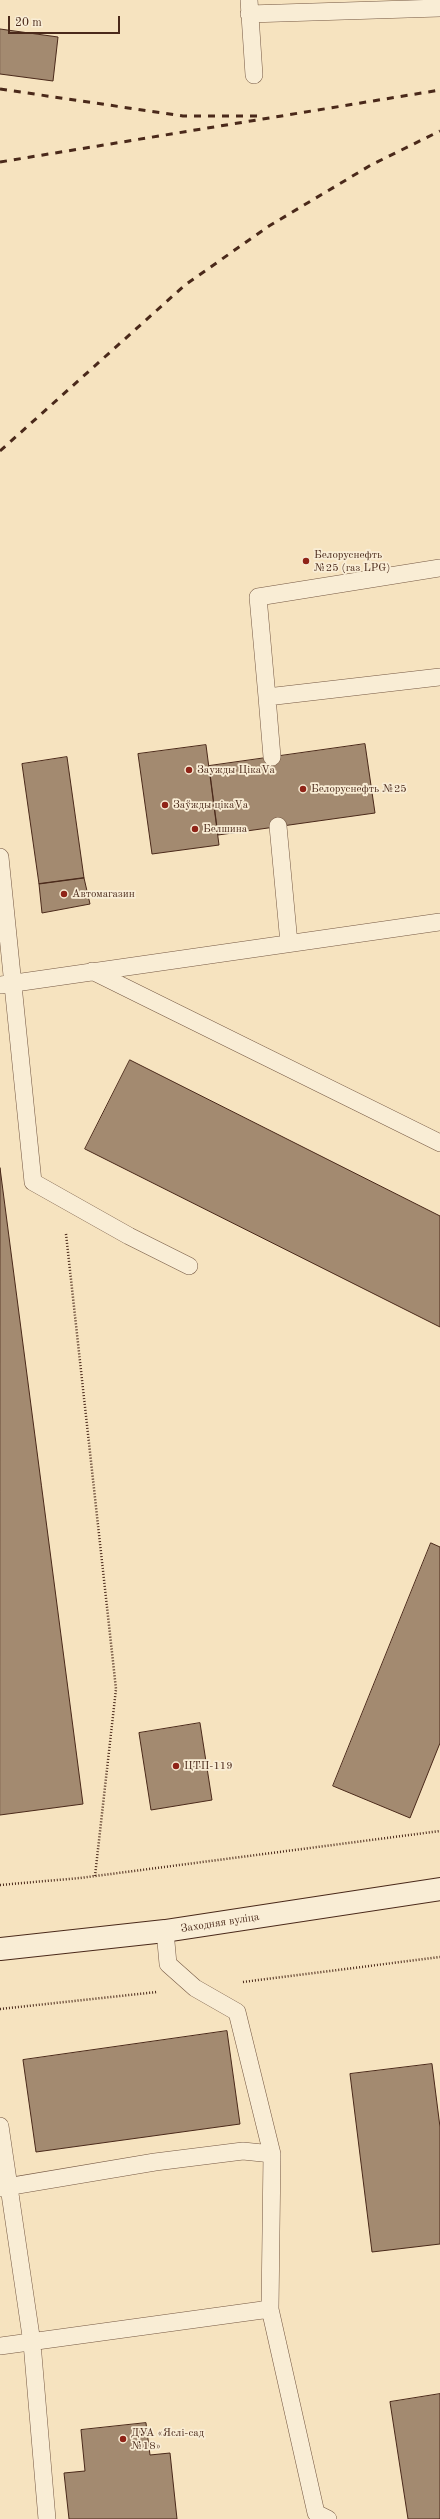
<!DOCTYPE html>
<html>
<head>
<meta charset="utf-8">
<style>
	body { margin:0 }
	#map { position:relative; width:440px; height:2519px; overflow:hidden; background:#f6e3bf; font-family:"Old Standard TT",serif }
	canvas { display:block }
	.scale { position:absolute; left:8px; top:16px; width:112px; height:18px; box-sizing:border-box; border:2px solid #4a291a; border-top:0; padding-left:5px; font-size:12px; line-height:14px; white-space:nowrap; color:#4a291a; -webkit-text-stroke:3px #f9edd5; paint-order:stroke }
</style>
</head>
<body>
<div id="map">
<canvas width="440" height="2519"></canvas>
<div class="scale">20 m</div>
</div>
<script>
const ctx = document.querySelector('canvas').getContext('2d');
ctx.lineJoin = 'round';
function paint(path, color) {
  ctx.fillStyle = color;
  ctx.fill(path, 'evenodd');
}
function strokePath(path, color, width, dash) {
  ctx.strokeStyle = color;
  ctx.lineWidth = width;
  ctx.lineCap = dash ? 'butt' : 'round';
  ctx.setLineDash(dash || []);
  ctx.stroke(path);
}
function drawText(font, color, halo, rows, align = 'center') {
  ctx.font = font + ' "Old Standard TT",serif';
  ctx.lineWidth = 3.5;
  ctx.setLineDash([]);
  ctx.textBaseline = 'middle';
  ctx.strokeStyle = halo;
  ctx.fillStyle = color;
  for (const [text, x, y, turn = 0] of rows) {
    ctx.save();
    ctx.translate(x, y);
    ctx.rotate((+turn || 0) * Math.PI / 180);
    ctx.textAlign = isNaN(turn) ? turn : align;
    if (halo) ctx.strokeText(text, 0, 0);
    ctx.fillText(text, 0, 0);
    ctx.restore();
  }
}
const building = new Path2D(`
	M0 29 58 37 53 81 0 74Z
	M365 744 375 813 218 835 209 766Z
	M206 745 219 845 152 854 138 754Z
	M67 757 84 878 39 884 22 764Z
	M84 878 90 904 42 913 39 884Z
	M130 1060 440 1216V1327L85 1149Z
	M0 1168 83 1804 0 1815Z
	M431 1543 440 1547V1743L410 1818 333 1786Z
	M200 1723 212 1800 151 1810 139 1733Z
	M227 2031 240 2124 36 2152 23 2060Z
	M432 2064 440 2127V2244L372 2252 350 2074Z
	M440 2394V2519H408L390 2402Z
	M146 2423 150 2455 170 2453 177 2519H69L64 2473 85 2471 81 2430Z`);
paint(building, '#a38a70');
strokePath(building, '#4a291a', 1);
const service = new Path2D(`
	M249 0 254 75
	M249 14 440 8
	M267 697 258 597 440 568
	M272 757 267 697 440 677
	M278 826 289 943
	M0 857 33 1182 129 1236 189 1266
	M92 971 440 1143
	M1 985 440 922
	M0 2126 32 2343 47 2519
	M0 2188 155 2162 243 2151 272 2154
	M270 2309 316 2513 328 2519
	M0 2346 270 2309 272 2154 237 2012 195 1988 168 1964 165 1931`);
const secondary = new Path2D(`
	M0 1949 165 1931 440 1889`);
strokePath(service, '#755843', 18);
strokePath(secondary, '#4a291a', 24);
strokePath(new Path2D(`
	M66 1234 116 1689 95 1876
	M0 1885 80 1878 440 1831
	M243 1982 440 1957
	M0 2009 157 1992`), '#4a291a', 2.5, [1, 2]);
strokePath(service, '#f9edd5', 17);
strokePath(secondary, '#f9edd5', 22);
strokePath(new Path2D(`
	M0 89 183 116H258
	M0 162 440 90
	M0 451 185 285 269 226 371 165 440 131`), '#4a291a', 3, [7, 7]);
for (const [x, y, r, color] of [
	[306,561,4,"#8f2418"],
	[189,770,4,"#8f2418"],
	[303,789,4,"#8f2418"],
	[165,805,4,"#8f2418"],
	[195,829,4,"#8f2418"],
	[64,894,4,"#8f2418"],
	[176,1766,4,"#8f2418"],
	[123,2439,4,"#8f2418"]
]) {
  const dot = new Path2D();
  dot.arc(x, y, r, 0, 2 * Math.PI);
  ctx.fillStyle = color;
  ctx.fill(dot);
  strokePath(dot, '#f9edd5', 1.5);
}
drawText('11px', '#4a291a', '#f9edd5', [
	["Белоруснефть",314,555],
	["№25 (газ LPG)",314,568],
	["Заужды ЦікаVа",197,770],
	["Белоруснефть №25",311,789],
	["Заўжды цікаVа",173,805],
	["Белшина",203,829],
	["Автомагазин",72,894],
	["ЦТП-119",184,1766],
	["ДУА «Яслі-сад",131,2433],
	["№18»",131,2446]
], 'left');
drawText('11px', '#4a291a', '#f9edd5', [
	["Заходняя вуліца",220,1923,-9]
]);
</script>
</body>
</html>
